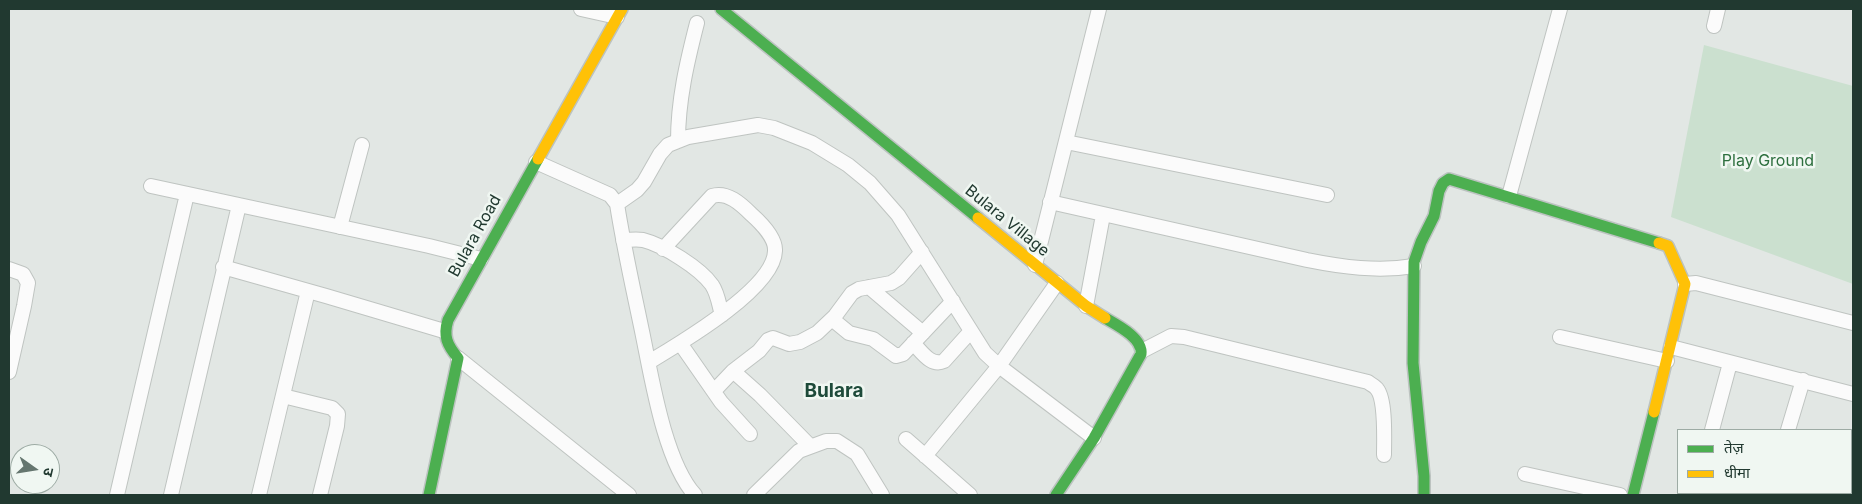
<!DOCTYPE html>
<html>
<head>
<meta charset="utf-8">
<style>
	body { margin:0 }
	#map { position:relative; width:1862px; height:504px; overflow:hidden; background:#e2e7e4; font-family:Inter,"Noto Sans Devanagari",sans-serif }
	canvas { display:block }
	.frame { position:absolute; inset:0; border:10px solid #213930; pointer-events:none }
	.legend { position:absolute; left:1677px; top:429px; width:175px; height:65px; box-sizing:border-box; background:#f0f7f2; border:1px solid #9daba4; margin:0; padding:6px 9px; list-style:none; font-size:15px; color:#213930 }
	.legend li { display:flex; align-items:center; gap:10px; height:25px }
	.legend b { width:25px; border:1px solid #9daba4 }
	.north { position:absolute; left:10px; top:444px; width:50px; height:50px; box-sizing:border-box; background:#f0f7f2; border:1px solid #9daba4; border-radius:50%; rotate:103deg; font-size:14px; font-weight:700; line-height:20px; text-align:center; color:#213930 }
	.north::after { content:''; display:block; margin:auto; width:18px; height:22px; background:#65766f; clip-path:polygon(50% 0,100% 100%,50% 72%,0 100%) }
</style>
</head>
<body>
<div id="map">
<canvas width="1862" height="504"></canvas>
<div class="frame"></div>
<ul class="legend">
<li><b style="height:6px;background:#4caf50"></b>तेज़</li>
<li><b style="height:6px;background:#ffc107"></b>धीमा</li>
</ul>
<div class="north">उ</div>
</div>
<script>
const ctx = document.querySelector('canvas').getContext('2d');
ctx.lineJoin = 'round';
function paint(path, color) {
  ctx.fillStyle = color;
  ctx.fill(path, 'evenodd');
}
function strokePath(path, color, width, dash) {
  ctx.strokeStyle = color;
  ctx.lineWidth = width;
  ctx.lineCap = dash ? 'butt' : 'round';
  ctx.setLineDash(dash || []);
  ctx.stroke(path);
}
function drawText(font, color, halo, rows, align = 'center') {
  ctx.font = font + ' Inter,sans-serif';
  ctx.lineWidth = 5;
  ctx.setLineDash([]);
  ctx.textBaseline = 'middle';
  ctx.strokeStyle = halo;
  ctx.fillStyle = color;
  for (const [text, x, y, turn = 0] of rows) {
    ctx.save();
    ctx.translate(x, y);
    ctx.rotate((+turn || 0) * Math.PI / 180);
    ctx.textAlign = isNaN(turn) ? turn : align;
    if (halo) ctx.strokeText(text, 0, 0);
    ctx.fillText(text, 0, 0);
    ctx.restore();
  }
}
paint(new Path2D(`
	M1704 45 1853 86V284L1671 217Z`), '#cbe0cf');
const street = new Path2D(`
	M581 9 617 17
	M1714 26 1718 9
	M678 141C678 100 687 62 697 23
	M1066 142 1327 195
	M536 162 610 195 617 204C624 249 634 292 643 336 652 380 665 462 695 495
	M151 186 429 246 481 259
	M1509 196 1560 9
	M1050 202 1307 260C1342 267 1378 272 1414 266
	M617 204 637 190 644 182 660 154 668 145 688 137 758 125 774 128 812 143 848 165 870 183 898 215 985 353 999 366 1094 438
	M340 227 362 145
	M623 240C630 240 636 239 643 240 663 245 700 268 712 285 718 294 719 305 722 315
	M1035 265 1099 9
	M223 267 326 296 444 331
	M9 269 23 274 28 283 24 306 9 372
	M1685 284 1696 283 1853 323
	M869 287 923 333
	M1086 306 1103 215
	M832 319 849 333 873 339 896 356 903 354 953 301
	M1560 337 1667 361
	M680 343 721 402 750 434
	M913 343C922 352 931 367 944 361L971 331
	M1671 347 1853 394
	M1142 351 1171 336 1184 337 1368 382C1370 384 1375 386 1377 389 1386 400 1384 441 1384 455
	M458 358 629 495
	M649 362C679 344 774 289 775 251 776 238 760 222 751 214 741 204 727 191 712 196L663 249
	M733 371 760 395 810 446
	M714 391 733 371 759 351 768 340 773 338 789 344 800 342 817 333 835 316 852 293 859 289 891 283 899 278 922 252
	M283 396 332 408 338 414 337 426 320 495
	M1712 430 1730 363
	M1788 430 1803 380
	M906 439 970 495
	M925 456 999 366 1057 283
	M1851 458 1853 448
	M1525 474 1620 495
	M117 495 187 194
	M171 495 239 205
	M259 495 308 291
	M754 495 799 451 826 441H837L857 454 882 495
	M1695 495 1696 493
	M1768 495 1769 493
	M1842 495 1843 493`);
const fast = new Path2D(`
	M721 9 978 218
	M429 495 458 358C447 345 443 336 448 320L538 159
	M1056 495 1094 438 1141 354C1143 338 1117 325 1105 318
	M1424 495V476L1413 363 1414 262 1421 242 1434 216 1439 191 1443 183 1449 179 1659 243
	M1633 495 1654 412`);
const slow = new Path2D(`
	M538 159 622 9
	M978 218 1086 306 1105 318
	M1654 412 1685 284 1668 246 1659 243`);
strokePath(street, '#bfc4c1', 16);
strokePath(fast, '#bcc3c0', 14);
strokePath(slow, '#bcc3c0', 14);
strokePath(street, '#fbfbfb', 14);
strokePath(fast, '#4caf50', 11);
strokePath(slow, '#ffc107', 11);
drawText('16px', '#2d6f3e', '#f0f7f2', [
	["Play Ground",1768,161]
]);
drawText('16px', '#213930', '#f0f7f2', [
	["Bulara Village",1007,221,39],
	["Bulara Road",475,236,-61]
]);
drawText('bold 19px', '#1e4b3a', '#f0f7f2', [
	["Bulara",834,391]
]);
</script>
</body>
</html>
